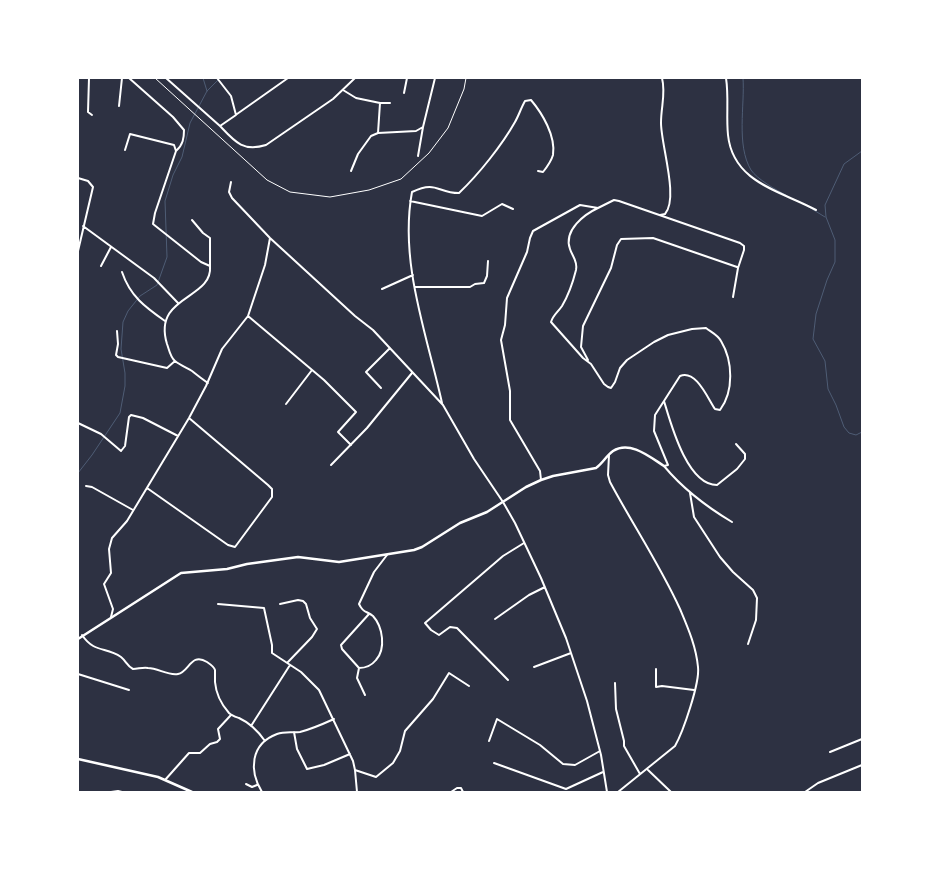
<!DOCTYPE html>
<html>
<head>
<meta charset="utf-8">
<style>
	body { margin:0 }
	#map { position:relative; width:940px; height:870px; overflow:hidden; background:#2d3142; font-family:Karla,sans-serif }
	canvas { display:block }
	.frame { position:absolute; inset:0; border:79px solid #fff; pointer-events:none }
</style>
</head>
<body>
<div id="map">
<canvas width="940" height="870"></canvas>
<div class="frame"></div>
</div>
<script>
const ctx = document.querySelector('canvas').getContext('2d');
ctx.lineJoin = 'round';
function strokePath(path, color, width, dash) {
  ctx.strokeStyle = color;
  ctx.lineWidth = width;
  ctx.lineCap = dash ? 'butt' : 'round';
  ctx.setLineDash(dash || []);
  ctx.stroke(path);
}
strokePath(new Path2D(`
	M203 78 207 91
	M743 78C745 105 736 145 751 170 757 179 776 190 786 195
	M862 151 844 164 825 205 826 217 835 240V262L827 280 816 314 813 339 825 361 828 389 836 405 844 427 849 433 856 435 862 432
	M807 206 825 217
	M78 473 92 455 120 413 125 386V373L121 349 123 322 128 311 140 296 157 285 167 257 165 201 173 175 182 157 190 123 207 91 220 78`), '#4f5d75', 1);
strokePath(new Path2D(`
	M155 78 267 180 290 192 330 197 369 190 401 179 429 153 448 128 464 89 466 78`), '#fff', 1);
strokePath(new Path2D(`
	M89 78 88 112 92 115
	M129 78 173 117 184 130C184 138 183 145 176 151
	M166 78 220 126 236 115 231 96 217 78
	M726 78C729 97 726 116 728 135 733 183 781 191 816 210
	M343 90 356 98 380 103 378 133
	M404 93 407 78
	M380 103H390
	M119 106 122 78
	M237 114 288 78
	M220 126C235 142 243 152 266 145L333 99 355 78
	M125 150 130 134 174 145 176 151 155 213 153 224 201 262 210 266C213 300 152 295 167 344 169 349 170 357 175 361 180 365 187 368 192 371 197 375 202 379 208 383
	M418 156 423 127 435 78
	M351 171 358 154 371 136 378 133 416 131 423 127
	M78 178 88 181 93 187 78 251
	M231 182 229 192 232 198 270 238 355 316 373 330 443 405 474 459 503 502 515 523 541 578 566 638 587 701 601 755 607 792
	M410 201 482 216 502 204 513 209
	M598 208C585 214 563 230 570 249 572 256 578 261 576 270 573 282 568 296 562 306 558 312 553 315 551 322L583 358 591 364 604 384 608 387 611 388 615 382 620 368 627 360 654 342 668 335 692 329 706 328C711 332 718 335 721 341 733 361 734 391 720 410L715 409C708 399 696 369 680 376L655 415 654 431 668 465 664 466C683 489 707 507 732 522
	M660 215 665 214C679 198 661 145 661 123 661 106 666 94 662 78
	M192 220 203 233 210 238V266
	M83 226 154 278 178 303
	M101 266 111 247
	M122 272C130 296 145 307 165 321
	M415 287H470L475 284 484 283 487 276 488 261
	M382 289 413 275
	M248 316 324 380 356 412 338 432 351 445
	M117 331 118 344 116 355 118 357 167 368 175 361
	M588 360 581 347 583 326 611 268 617 245 621 239 653 238 737 267
	M381 388 366 372 390 348
	M664 401C671 424 687 485 717 485L737 469 745 459V454L736 444
	M442 403C427 335 399 262 412 192 437 180 437 193 459 193 479 174 502 145 515 122 519 115 521 108 525 101L531 100C542 113 556 136 553 155 551 162 547 167 543 172L538 171
	M286 404 312 370
	M78 423 101 434 121 451 125 446 129 417 131 415 143 418 178 436
	M609 455 608 475 610 482C633 525 660 565 680 609 688 628 696 646 698 667 700 683 683 732 675 746L618 792
	M331 465 367 428 412 373
	M541 480 540 471 510 420V391L501 340 505 325 507 298 527 252 530 238 533 231 580 205 598 208 614 200 619 201 740 243 744 246V250L738 268 733 297
	M86 486 92 487 133 510
	M147 488 228 545 235 547 272 497V489L268 485 189 418
	M690 493 694 517 720 557 733 572 753 590 757 598 756 620 748 644
	M218 604 264 608 272 645V653L301 672 319 690 353 761 355 770 357 792
	M280 604 298 600 303 601 306 604 310 618 317 629 312 637 288 662
	M369 614 341 645 342 649 359 668C366 668 372 665 376 660 386 649 383 627 373 616 367 611 363 613 359 604L374 572 387 555
	M111 617 113 609 104 584 111 573 109 549 112 538 127 521 189 418 206 386 222 349 248 316 265 265 270 238
	M495 619 529 595 545 587
	M82 635C95 654 106 646 121 657 126 661 127 666 133 669 138 669 143 667 148 668 158 668 168 676 178 674 189 672 191 652 207 662 210 664 214 667 215 670 215 674 215 678 215 682 216 694 221 704 229 713 232 716 236 717 239 718 250 723 258 731 265 741
	M534 667 571 653
	M359 668 357 678 365 695
	M656 669V687L662 686 694 690
	M78 674 129 690
	M508 680 457 628 450 627 439 635 431 630 425 623 503 556 524 543
	M615 683 616 709 624 741V746L640 774
	M251 726 290 665
	M294 732 297 749 307 769 324 765 350 754
	M489 741 497 719 540 745 563 764 575 765 600 751
	M830 752 862 739
	M494 763 566 789 603 772
	M355 770 376 777 393 763 400 751 405 731 433 699 449 673 469 686
	M648 770 671 792
	M165 780 189 753H200L210 744 217 742 220 739 218 729 231 715
	M246 784 252 787 257 785
	M111 792 118 791 122 792
	M262 792C249 771 250 744 277 734 285 731 293 733 300 732 312 729 323 724 334 719
	M451 792 457 788H461L463 792
	M805 792 818 783 862 765`), '#fff', 2);
strokePath(new Path2D(`
	M78 639 181 573 227 569 247 564 298 557 339 562 414 550 422 547 460 523 487 512 526 487 541 480 553 476 596 468C603 463 606 456 613 451 630 440 650 457 664 466`), '#fff', 2.5);
strokePath(new Path2D(`
	M78 759 158 777 192 792`), '#fff', 2.5);
</script>
</body>
</html>
